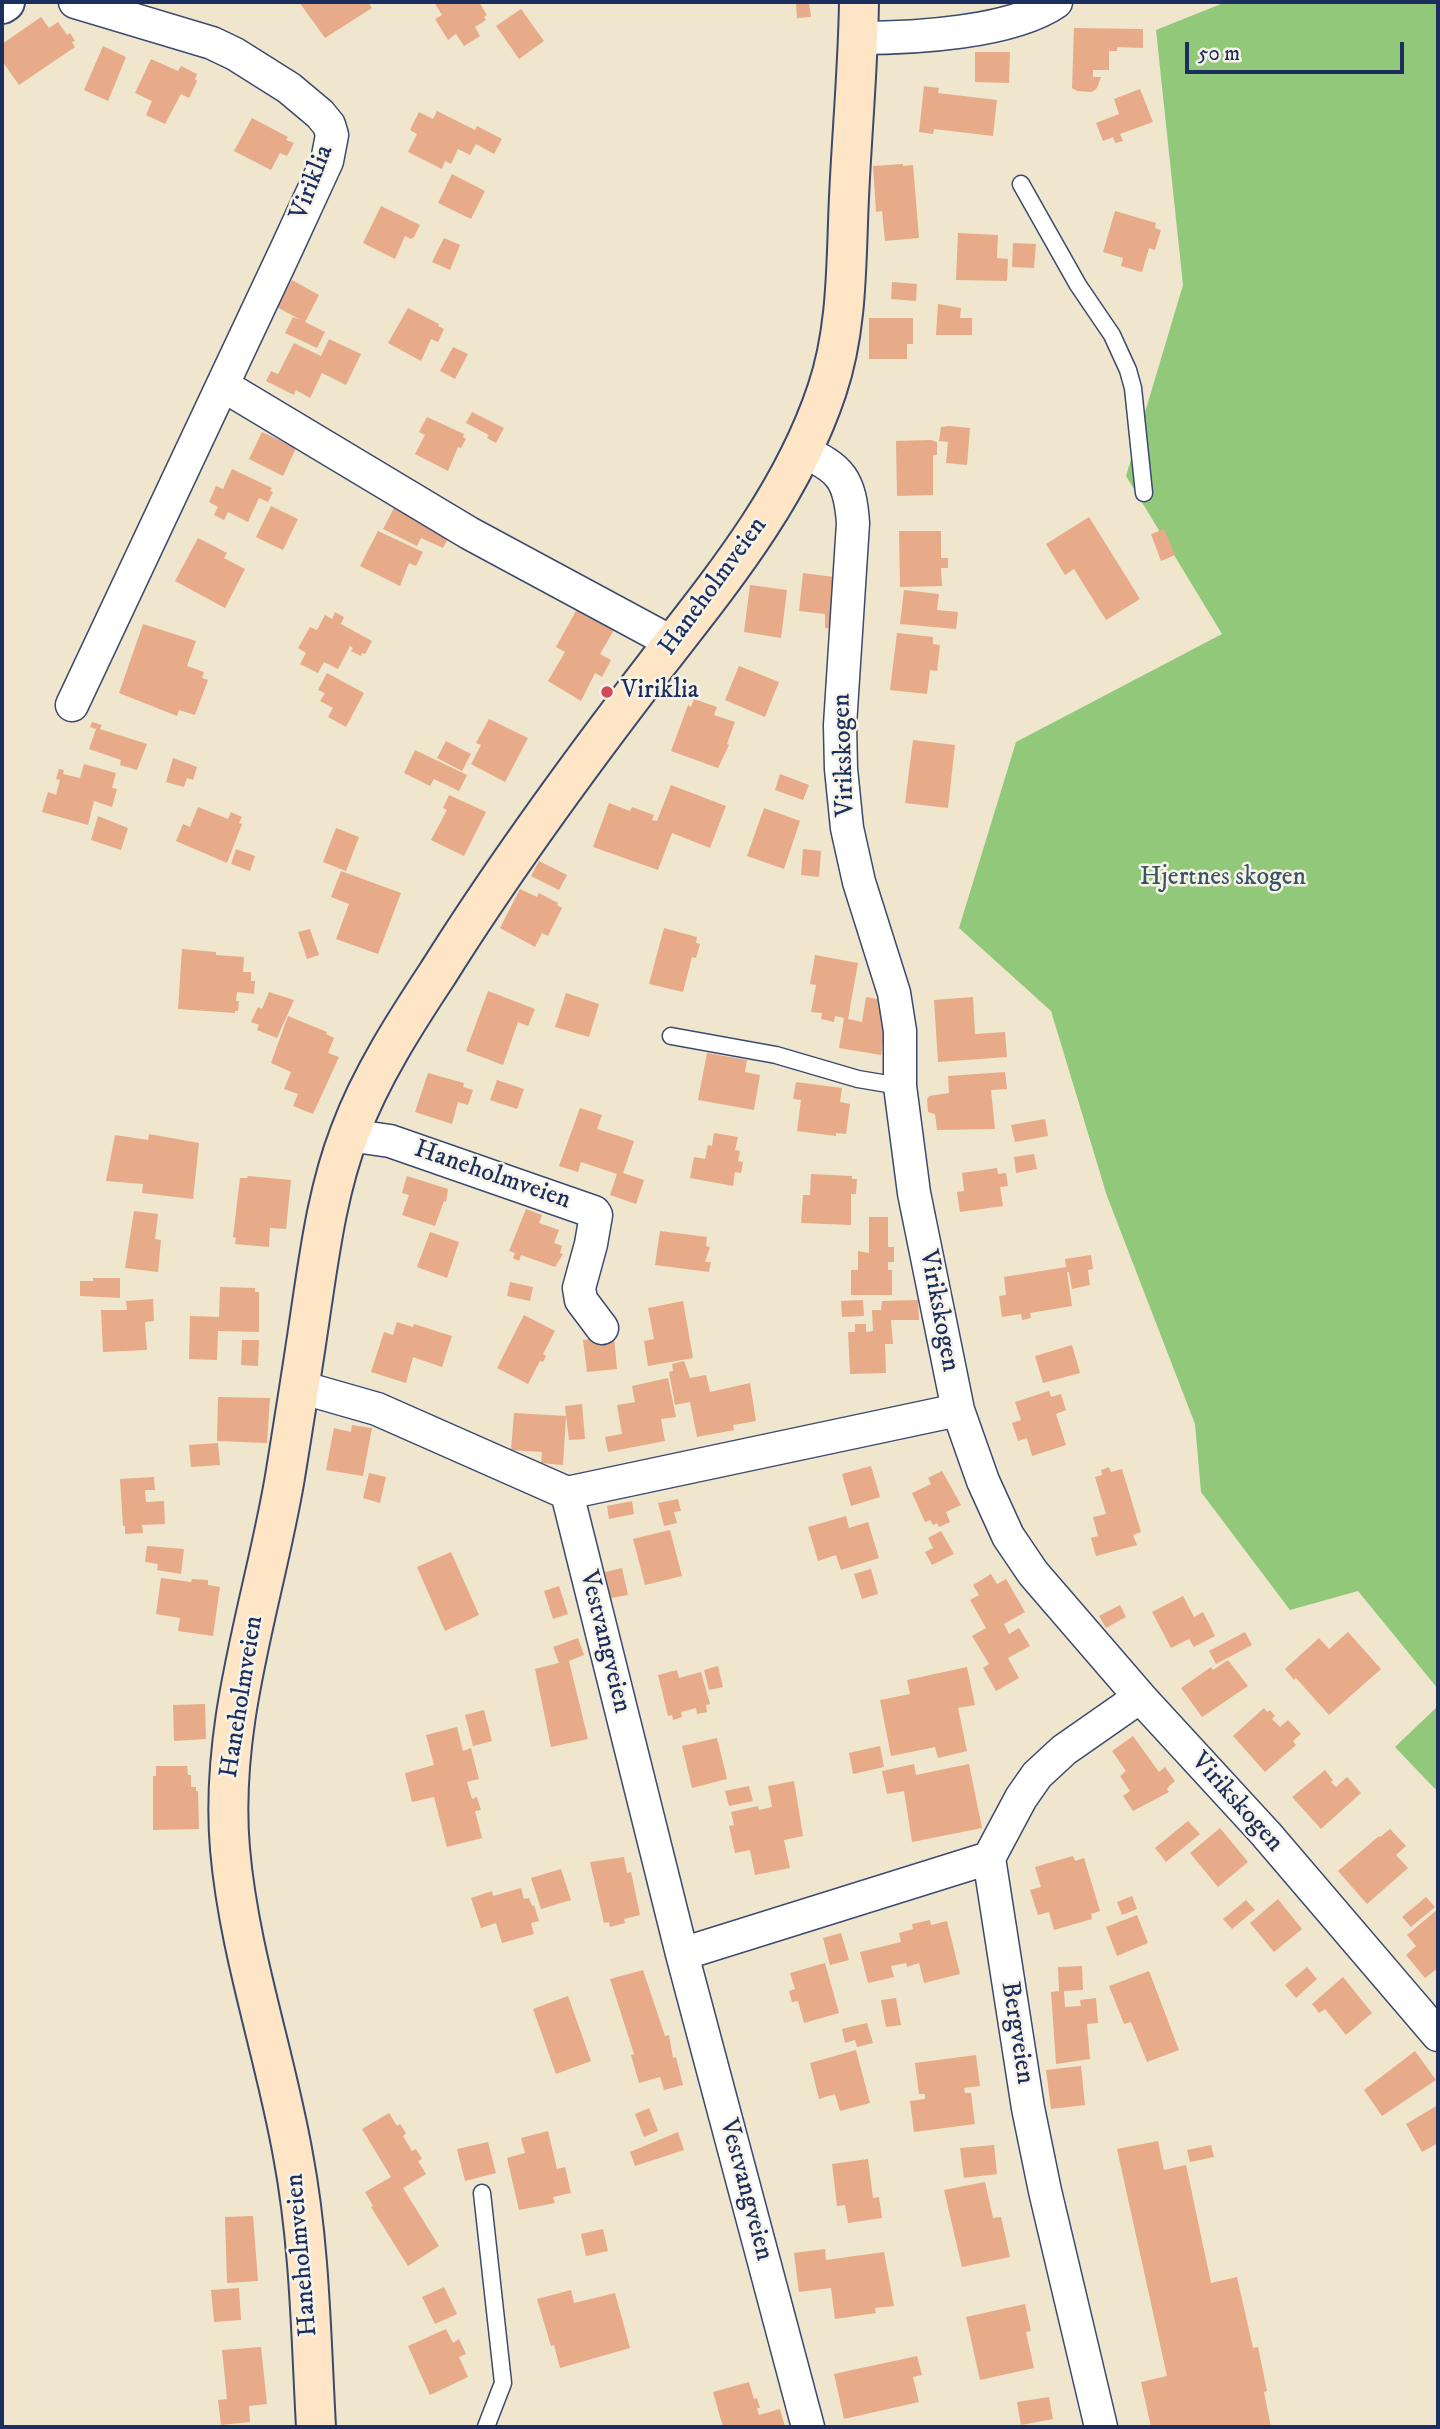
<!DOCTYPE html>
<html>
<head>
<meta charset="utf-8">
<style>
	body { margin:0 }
	#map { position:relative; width:1440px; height:2429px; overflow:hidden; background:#efe6cd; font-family:"IM FELL DW Pica",serif }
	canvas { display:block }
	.frame { position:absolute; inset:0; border:4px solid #1b2f5e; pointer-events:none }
	.scale { position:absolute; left:1185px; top:42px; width:219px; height:32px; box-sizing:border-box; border:4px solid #1b2f5e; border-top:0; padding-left:9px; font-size:21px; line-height:24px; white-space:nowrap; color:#1b2f5e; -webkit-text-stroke:5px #f7f3e8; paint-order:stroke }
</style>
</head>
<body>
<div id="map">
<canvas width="1440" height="2429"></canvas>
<div class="frame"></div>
<div class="scale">50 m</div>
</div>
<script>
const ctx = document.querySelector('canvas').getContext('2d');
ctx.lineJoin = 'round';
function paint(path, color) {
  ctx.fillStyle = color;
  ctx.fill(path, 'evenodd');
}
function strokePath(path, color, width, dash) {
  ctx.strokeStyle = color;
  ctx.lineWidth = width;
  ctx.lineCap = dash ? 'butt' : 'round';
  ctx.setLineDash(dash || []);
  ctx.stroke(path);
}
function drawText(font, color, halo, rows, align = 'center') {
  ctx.font = font + ' "IM FELL DW Pica",serif';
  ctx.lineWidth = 5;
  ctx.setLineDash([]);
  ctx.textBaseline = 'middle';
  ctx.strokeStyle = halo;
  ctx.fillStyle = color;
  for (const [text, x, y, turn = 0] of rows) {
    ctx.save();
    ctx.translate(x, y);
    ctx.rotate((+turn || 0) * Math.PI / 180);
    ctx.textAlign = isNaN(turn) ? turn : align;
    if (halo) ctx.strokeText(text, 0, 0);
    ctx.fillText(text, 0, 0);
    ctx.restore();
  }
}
paint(new Path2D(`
	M1226 2H1438V1689L1358 1591 1290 1610 1201 1492 1195 1424 1107 1196 1051 1011 959 928 1016 742 1222 634 1126 476 1183 285 1156 30Z
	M1438 1706V1792L1395 1747Z`), '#91c87a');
paint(new Path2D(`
	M299 2H368L372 8 325 38Z
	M434 2H479L487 15 484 17 486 20 475 27 480 36 464 46 456 34 448 40 435 19 442 15Z
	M809 2 811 17 797 18 796 3Z
	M521 9 544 41 519 59 496 26Z
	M41 17 49 28 58 22 67 35 70 33 75 41 72 42 75 47 19 85 2 61V44Z
	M1074 28 1143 29V48L1117 47V51H1109V70H1093V77H1101L1097 88 1092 92 1077 91 1072 88Z
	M103 46 126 57 108 101 84 90Z
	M975 52H1010L1009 83 975 82Z
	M151 59 178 71 181 66 197 74 195 79 197 81 189 98 181 94 165 124 146 115 152 101 135 93Z
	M924 86 939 88 938 93 997 100 993 136 934 129 933 134 919 132Z
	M1140 89 1153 122 1120 134 1123 141 1115 143 1113 137 1103 141 1096 123 1119 114 1114 99Z
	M437 111 475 130 477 126 502 139 494 154 476 144 470 155 458 149 451 164 445 161 442 169 408 152 417 134 410 130 419 112 433 119Z
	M252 118 288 137 286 140 294 143 287 156 280 153 271 170 234 151Z
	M903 164V166L913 165 919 238 885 241 882 211 876 212 873 166Z
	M452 174 485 191 471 219 438 203Z
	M381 206 420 225 414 237 411 239 405 236 395 259 363 243Z
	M1115 211 1156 223 1155 228 1161 230 1155 250 1149 248 1142 272 1121 266 1123 258 1103 252Z
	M958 233 998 235 997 258 1008 259 1007 281 956 280Z
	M444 238 460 245 450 270 432 262Z
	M1013 243 1036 244 1034 268 1012 267Z
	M292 280 319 295 305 322 325 332 317 348 285 333 293 317 301 320 277 307Z
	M892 282 917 284 916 301 891 299Z
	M938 304 961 308 960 318H972V335H936Z
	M408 308 439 324 438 326 444 329 438 342 431 339 421 361 388 343Z
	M869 318H913V344H907V359H869Z
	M329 339 361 354 346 385 322 373 310 398 296 390 294 395 266 381 271 371 278 374 294 343 321 356Z
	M453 347 468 354 455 379 440 371Z
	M472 412 504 428 496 443 487 438 489 435 466 423Z
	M427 417 464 434 463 437 466 439 461 448 458 447 448 471 415 454 425 435 419 432Z
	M949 426 970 428 967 465 946 463 948 442 939 441 941 427Z
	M262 432 296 448 283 476 249 459Z
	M931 440 937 442V455H933V495L897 496 896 441Z
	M232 469 272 488 270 491 273 492 268 502 259 498 248 522 228 512 224 520 214 515 218 507 209 502 216 486 223 489Z
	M271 506 298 519 283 550 256 537Z
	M395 506 450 534 443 548 421 538 417 546 383 529Z
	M1089 517 1140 599 1106 620 1074 569 1065 575 1046 544Z
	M1164 529 1175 555 1161 561 1151 534Z
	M378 531 423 552 416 566 409 563 400 586 360 566Z
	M899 531H941V558H948V568H941L942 586 900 587Z
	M198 538 227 553 224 558 245 569 225 608 175 581Z
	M803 573 834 577 830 613 838 614 835 629 825 628V614L799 611Z
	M750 585 787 590 781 638 744 632Z
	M904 590 939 594 937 610 958 612 956 629 900 624Z
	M577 609 614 630 600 654 611 660 602 677 595 673 581 701 548 681 565 652 556 647Z
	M335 612 344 617 341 624 372 641 365 654 362 653 361 656 351 651 353 648 350 646 338 669 324 662 318 673 300 664 306 653 298 648 310 627 317 630 325 615 332 619Z
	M143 624 196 641 187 666 204 672 202 678 208 680 195 715 179 710 177 716 119 693Z
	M897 633 933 637V644L940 645 937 671 930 670 927 694 890 690Z
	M739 666 779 682 765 717 725 700Z
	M327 673 364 693 346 727 328 717 333 708 320 701 325 693 318 690Z
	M694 699 717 707 714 715 735 722 727 744 729 745 718 768 671 751 688 705 691 707Z
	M489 719 528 738 505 782 471 764 481 745 476 743Z
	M92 722 102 725 100 729 147 744 137 770 120 765 121 760 89 749 96 729 90 727Z
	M913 740 955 745 948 808 905 803Z
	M446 741 471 754 462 771 437 758Z
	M415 750 467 775 459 791 434 779 430 786 404 773Z
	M173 758 197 767 193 780 187 778 184 787 166 782Z
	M84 764 116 773 112 788 117 789 112 807 94 801 88 825 42 812 48 792 56 795 60 780 56 779 59 769 64 770 63 774 80 778Z
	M780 774 809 785 803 800 775 790Z
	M671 785 726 806 710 848 672 833 658 870 593 847 609 803 630 811 632 807 654 815 652 820 657 821Z
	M449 795 486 812 464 856 431 840 447 810 443 808Z
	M198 807 228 819 231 812 242 817 239 823 242 824 227 863 176 841 183 824 190 827Z
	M764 808 800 821 784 869 747 856Z
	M98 816 128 828 121 850 91 840Z
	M336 828 359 837 346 871 323 862Z
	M236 849 255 856 250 871 231 864Z
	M803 849 821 851 819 877 801 875Z
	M539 861 567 875 559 890 531 876Z
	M341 871 401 893 378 954 336 939 349 904 331 897Z
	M520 889 537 897 539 893 558 903 557 905 562 908 548 936 542 933 535 947 500 928Z
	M664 928 697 937 696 943 700 944 696 958 692 957 683 992 649 984Z
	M310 929 319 955 307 959 298 932Z
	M182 949 216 952V955L244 957 243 972H251V981H255L254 994 237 992 236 1001H239L238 1011H235V1013L178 1009Z
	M815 955 858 963 848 1019 862 1022 866 997 888 1001 889 1013 881 1055 839 1048 844 1018 835 1016 834 1022 821 1019 822 1013 811 1012 816 985 810 984Z
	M488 991 535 1009 528 1026 518 1022 503 1065 466 1051Z
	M269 992 294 1000 277 1038 257 1030 259 1025 251 1022 258 1007 262 1009Z
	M566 993 599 1004 589 1037 555 1027Z
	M973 997 975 1034 1005 1032 1007 1057 938 1062 934 1000Z
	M288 1016 327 1032 326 1034 334 1038 328 1053 339 1057 313 1114 293 1106 298 1094 284 1089 291 1072 271 1063Z
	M707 1053 747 1060 745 1072 760 1075 754 1110 698 1100Z
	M1005 1072 1007 1089 991 1090 995 1129 937 1130 935 1114 928 1112 927 1099 929 1096 949 1093 948 1076Z
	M428 1073 464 1083 463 1087 473 1090 468 1105 458 1102 452 1124 415 1112Z
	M497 1080 524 1089 517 1109 490 1100Z
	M796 1082 842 1088 840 1102 850 1104 846 1134 836 1133V1136L797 1131 801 1100 793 1099Z
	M580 1108 602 1115 597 1129 634 1141 623 1173 644 1180 636 1204 610 1195 617 1174 581 1162 578 1172 559 1166Z
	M1045 1119 1048 1136 1015 1142 1011 1125Z
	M714 1133 738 1137 735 1150 740 1151 738 1161 743 1162 741 1173 735 1172 733 1186 690 1178 694 1157 705 1159 708 1145 712 1146Z
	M149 1134 199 1143 193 1199 142 1193 143 1184 106 1181 115 1135 148 1140Z
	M1034 1154 1037 1169 1016 1173 1014 1157Z
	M997 1168 998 1174 1006 1173 1008 1186 1000 1187 1003 1206 960 1212 957 1192 964 1191 962 1173Z
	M811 1174 852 1176V1179H857L856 1194H851V1225L801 1223 803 1195H810Z
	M248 1176 291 1180 286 1229 270 1228 269 1247 235 1244 236 1238 233 1237 240 1178H247Z
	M407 1176 448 1189 446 1202 444 1201 435 1226 402 1215 409 1195 402 1193Z
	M526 1209 542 1215 539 1223 559 1230 554 1243 562 1246 560 1253 563 1254 555 1267 521 1255 519 1261 513 1258 515 1253 509 1251Z
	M134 1211 158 1214 155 1239 161 1240 158 1272 125 1268Z
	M869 1217H888V1247H894V1262H888V1270H892V1295H851V1270H858V1251L869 1253Z
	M660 1231 707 1237 706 1246 710 1247 705 1262H711L709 1272 655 1265Z
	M430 1232 459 1242 447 1278 417 1267Z
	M1091 1255 1093 1269 1088 1270 1090 1285 1072 1289 1069 1272H1067L1072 1306 1030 1313 1031 1318 1022 1320 1021 1314 1002 1317 999 1296 1006 1295 1004 1277 1066 1267 1065 1259Z
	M93 1278H120V1298L80 1296V1281H93Z
	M510 1282 533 1287 530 1301 507 1296Z
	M220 1287 255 1288V1292H259V1332L218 1331 217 1360 189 1359 190 1316 219 1317Z
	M153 1299 154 1321 145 1322 147 1350 103 1352 101 1310H127L126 1301Z
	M863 1300 864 1316 842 1317 841 1301Z
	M918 1300 919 1320H891L893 1344H885L886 1373 850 1374 848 1332H855V1324H866V1332L873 1331 872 1310H881L882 1301Z
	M683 1301 693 1358 648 1366 644 1341 654 1339 648 1308Z
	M524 1315 555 1331 543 1354 546 1356 543 1362 540 1361 528 1384 497 1368Z
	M397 1322 413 1327 414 1324 452 1336 442 1367 413 1357 406 1383 371 1372 384 1332 393 1335Z
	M614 1336 617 1369 587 1372 583 1340Z
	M242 1340H259L258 1366 241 1365Z
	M1072 1345 1080 1373 1043 1383 1035 1356Z
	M684 1361 690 1378 706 1375 710 1392 750 1383 756 1421 733 1425 734 1430 697 1437 690 1402 675 1405 669 1372 673 1371 672 1364Z
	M668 1378 676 1417 661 1419 665 1441 608 1452 605 1437 622 1434 617 1405 635 1402 632 1386Z
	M1049 1391 1051 1397 1061 1394 1066 1410 1056 1414 1066 1445 1032 1456 1027 1438 1018 1441 1012 1423 1021 1420 1015 1402Z
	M218 1397 270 1398 267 1443 217 1441Z
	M582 1404 585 1439 569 1440 566 1416 563 1465 541 1463 542 1452 511 1450 514 1413 566 1416 565 1406Z
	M352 1425 372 1428 363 1476 326 1470 334 1428 351 1432Z
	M218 1443 220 1465 191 1467 189 1445Z
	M871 1466 880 1497 851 1506 842 1474Z
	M1109 1467 1111 1472 1122 1469 1141 1532 1133 1535 1137 1545 1096 1556 1091 1538 1098 1536 1093 1517 1106 1514 1095 1477 1102 1475 1101 1470Z
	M942 1471 961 1505 946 1512 950 1522 939 1527 937 1523 933 1525 930 1520 925 1522 912 1493 931 1484 928 1478Z
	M369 1473 386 1477 380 1503 363 1498Z
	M154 1477 155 1490H145L146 1502 164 1501 165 1524 142 1525 143 1533 125 1534V1526H123L120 1479Z
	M678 1499 681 1511 674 1512 677 1523 664 1526 658 1503Z
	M632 1501 634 1514 609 1519 607 1506Z
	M846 1516 849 1528 868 1522 879 1558 841 1570 836 1555 818 1561 808 1527Z
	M670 1530 682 1576 645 1585 633 1539Z
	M941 1531 954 1554 932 1565 925 1552 933 1548 928 1538Z
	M147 1546 184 1549 181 1574 157 1570 158 1564 145 1562Z
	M451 1552 479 1615 445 1631 417 1567Z
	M622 1568 628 1595 611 1598 605 1572Z
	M871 1569 878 1594 862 1599 854 1574Z
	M991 1574 997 1584 1006 1579 1025 1612 1004 1624 1009 1634 1019 1628 1030 1646 1008 1658 1019 1678 996 1691 983 1668 989 1664 972 1636 986 1628 970 1600 979 1595 973 1585Z
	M161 1578 191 1582 192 1579 208 1580V1585L220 1587 213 1636 178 1631 180 1618 156 1614Z
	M559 1586 568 1614 553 1619 544 1591Z
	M1183 1596 1194 1617 1203 1612 1215 1636 1194 1647 1189 1639 1171 1648 1152 1612Z
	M1120 1605 1126 1617 1106 1628 1099 1616Z
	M1245 1632 1252 1645 1216 1664 1209 1651Z
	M1348 1632 1381 1669 1329 1715 1296 1678 1294 1680 1285 1669 1319 1638 1329 1649Z
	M578 1638 584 1655 569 1661 588 1739 551 1747 535 1669 566 1661 559 1663 553 1647Z
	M1228 1660 1248 1686 1202 1717 1181 1688 1211 1667 1213 1670Z
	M718 1666 723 1687 709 1690 704 1670Z
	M967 1667 975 1705 958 1708 967 1751 938 1758 935 1747 891 1756 880 1700 910 1694 907 1680Z
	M677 1670 679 1678 701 1672 710 1704 706 1705 707 1712 697 1714 696 1708 681 1712 682 1717 673 1720 672 1715 668 1716 658 1675Z
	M205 1704 206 1739 174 1741 173 1705Z
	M1264 1708 1267 1712 1270 1710 1275 1716 1272 1719 1280 1727 1288 1720 1301 1734 1293 1741 1296 1745 1265 1772 1233 1736Z
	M484 1710 492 1741 473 1746 465 1715Z
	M457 1727 463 1751 471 1748 479 1779 467 1782 472 1799 477 1797 481 1810 475 1811 482 1838 447 1847 434 1797 412 1802 405 1773 434 1765 426 1735Z
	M1133 1736 1159 1772 1165 1767 1175 1781 1169 1786 1167 1789 1169 1792 1133 1811 1123 1796 1130 1791 1120 1776 1126 1771 1112 1751Z
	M717 1738 727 1779 692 1788 682 1746Z
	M880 1746 884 1767 853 1774 849 1753Z
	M914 1764 916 1775 969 1764 982 1828 912 1842 904 1791 887 1794 882 1771Z
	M156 1766H187L188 1775H191V1787H196V1791H198L199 1829 153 1830V1776H156Z
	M1325 1770 1333 1780 1331 1782 1336 1787 1347 1777 1361 1793 1321 1829 1292 1797Z
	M794 1781 803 1836 784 1840 790 1868 755 1875 750 1850 735 1853 729 1826 734 1825 731 1812 758 1806 759 1810 772 1807 768 1786Z
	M749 1786 753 1801 729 1806 725 1791Z
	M1188 1821 1200 1834 1166 1862 1155 1848Z
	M1220 1828 1248 1862 1218 1887 1190 1853Z
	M1390 1829 1406 1846 1396 1855 1408 1868 1367 1904 1338 1871 1379 1836 1380 1837Z
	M1073 1856 1075 1861 1084 1858 1100 1911 1091 1914 1092 1919 1054 1930 1049 1912 1038 1915 1030 1890 1041 1887 1035 1867Z
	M624 1857 627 1873 631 1872 640 1915 624 1919 625 1923 610 1927 609 1922 604 1923 590 1862Z
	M561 1869 571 1900 541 1909 531 1878Z
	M521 1888 524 1899 529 1898 532 1906 534 1905 539 1921 531 1923 534 1934 502 1943 496 1923 481 1928 471 1898 492 1891 493 1896Z
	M1132 1896 1137 1909 1122 1915 1117 1902Z
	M1426 1897 1435 1907 1411 1927 1402 1917Z
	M1278 1899 1302 1929 1274 1952 1250 1923Z
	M1246 1900 1255 1910 1232 1929 1223 1919Z
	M1438 1909V1968L1425 1978 1406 1955 1416 1946 1407 1935Z
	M1137 1915 1148 1943 1117 1956 1106 1927Z
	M930 1920 931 1925 947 1921 960 1974 924 1983 919 1963 907 1967 906 1963 891 1966 894 1977 868 1983 860 1952 901 1942 899 1933 913 1929 912 1924Z
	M841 1933 849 1960 830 1965 823 1938Z
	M825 1963 839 2013 804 2023 798 2001 792 2002 789 1991 795 1989 790 1973Z
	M1082 1966 1083 1990 1064 1991 1065 2007 1081 2006 1080 2000 1096 1998 1098 2023 1087 2024 1090 2059 1056 2064 1051 1992 1059 1991 1058 1967Z
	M1307 1967 1317 1979 1296 1998 1285 1985Z
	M643 1970 665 2036 669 2035 673 2058 676 2057 683 2085 664 2090 660 2077 639 2083 631 2055 634 2054 610 1979Z
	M1149 1971 1179 2050 1147 2062 1131 2022 1124 2024 1109 1986Z
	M1343 1977 1372 2013 1346 2035 1325 2009 1319 2013 1312 2004Z
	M568 1996 591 2061 556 2074 533 2009Z
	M896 1998 901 2025 886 2027 881 2000Z
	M867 2023 873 2043 857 2047 855 2040 845 2043 842 2029Z
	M856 2050 870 2103 840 2111 835 2094 819 2099 810 2063Z
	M1415 2051 1436 2080 1382 2116 1364 2090Z
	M976 2055 980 2086 964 2088 965 2093H971L975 2124 914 2132 910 2101 925 2099V2094H919L915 2063Z
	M1081 2066 1085 2105 1051 2109 1046 2070Z
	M1438 2105V2143L1422 2152 1406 2124Z
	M649 2108 658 2131 644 2137 635 2114Z
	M389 2113 397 2126 400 2124 406 2133 403 2136 412 2151 416 2149 422 2159 418 2161 426 2174 403 2188 439 2246 408 2266 371 2207 373 2206 365 2192 391 2177 362 2129Z
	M548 2131 557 2169 565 2167 571 2193 553 2197 555 2203 519 2210 507 2158 525 2153 521 2138Z
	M678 2132 684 2150 635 2166 630 2152Z
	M1158 2141 1164 2170 1186 2165 1211 2283 1237 2277 1253 2348 1258 2347 1267 2391 1264 2392 1271 2427H1151L1141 2382 1167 2376 1117 2149Z
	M488 2142 496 2173 465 2181 457 2149Z
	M994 2145 997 2174 964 2178 960 2148Z
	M1211 2145 1214 2157 1190 2162 1187 2150Z
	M868 2159 873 2198 879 2197 882 2218 848 2223 845 2205 837 2206 832 2164Z
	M985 2182 993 2218 1001 2217 1010 2257 962 2267 944 2190Z
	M253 2216 258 2281 227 2283 225 2217Z
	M603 2229 608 2251 586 2256 581 2234Z
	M825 2249 826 2260 884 2252 894 2306 875 2308 876 2313 835 2319 831 2288 799 2292 794 2253Z
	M444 2287 457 2314 435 2324 422 2297Z
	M239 2288 241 2320 214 2322 211 2290Z
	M571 2290 574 2303 615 2293 630 2348 560 2368 554 2345 551 2346 537 2299Z
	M1025 2304 1031 2331 1026 2332 1034 2368 980 2380 966 2317Z
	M446 2329 453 2343 459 2339 466 2354 459 2357 468 2377 430 2395 408 2346Z
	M261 2347 267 2404 249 2406 250 2422 221 2425 218 2400 227 2399 222 2350Z
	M917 2356 922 2375 913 2377 919 2402 844 2419 834 2374Z
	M749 2382 754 2399 757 2398 760 2408H757L759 2415 780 2409 785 2427H723L713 2392Z
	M1049 2397 1053 2419 1021 2425 1017 2402Z`), '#e7ab89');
const service = new Path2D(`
	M1021 184 1078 285 1112 335 1128 370 1133 388 1144 493
	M671 1036 776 1055 858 1079 900 1086
	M482 2193 503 2383 486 2427`);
const minor = new Path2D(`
	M858 38C913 38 1011 33 1056 2
	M224 386 469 533 673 643
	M802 451C841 468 850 480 853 523L840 725 841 769 847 828 859 882 894 993 900 1031V1086L914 1193 958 1410 983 1481 1008 1536 1033 1573 1140 1697 1266 1834 1438 2035
	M72 705 286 250 327 161 332 135 329 125 320 114 289 88 235 54 212 43 75 2
	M348 1135 390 1141 594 1212 596 1215 591 1244 579 1288 581 1300 602 1328
	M300 1387 377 1409 567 1493
	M682 1954 989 1858
	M808 2427 682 1954 567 1493 958 1410
	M1101 2427 1045 2191 1028 2108 989 1858 1021 1798 1037 1775 1064 1750 1140 1697`);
const tertiary = new Path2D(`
	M2 4 5 2`);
const secondary = new Path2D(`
	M316 2427C311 2336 310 2245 293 2155 275 2053 239 1953 230 1849 219 1722 264 1601 285 1477 294 1421 303 1366 311 1310 320 1250 328 1189 350 1132 371 1076 405 1023 438 973 505 866 579 765 656 665 723 579 792 495 827 390 848 328 846 261 849 197 852 132 858 67 859 2`);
strokePath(service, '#3b4a6f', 19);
strokePath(minor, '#3b4a6f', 35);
strokePath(tertiary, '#3b4a6f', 42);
strokePath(secondary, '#3b4a6f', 42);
strokePath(service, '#fff', 16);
strokePath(minor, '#fff', 32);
strokePath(tertiary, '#fff', 38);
strokePath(secondary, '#fde5c5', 38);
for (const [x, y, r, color] of [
	[607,692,7,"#d1495b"]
]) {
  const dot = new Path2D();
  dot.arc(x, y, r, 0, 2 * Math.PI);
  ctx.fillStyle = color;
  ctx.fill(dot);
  strokePath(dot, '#f7f3e8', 2.5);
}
drawText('26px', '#1b2f5e', '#f7f3e8', [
	["Viriklia",313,183,-69],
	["Haneholmveien",714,587,-54],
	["Virikskogen",845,755,-92],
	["Haneholmveien",492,1176,19],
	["Virikskogen",938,1311,79],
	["Vestvangveien",604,1642,76],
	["Haneholmveien",243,1697,-81],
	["Virikskogen",1236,1803,48],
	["Bergveien",1016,2033,81],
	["Vestvangveien",745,2190,75],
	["Haneholmveien",303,2255,-95]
]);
drawText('26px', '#1b2f5e', '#f7f3e8', [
	["Viriklia",621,692]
], 'left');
drawText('26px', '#385565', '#f7f3e8', [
	["Hjertnes skogen",1223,879]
]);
</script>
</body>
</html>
